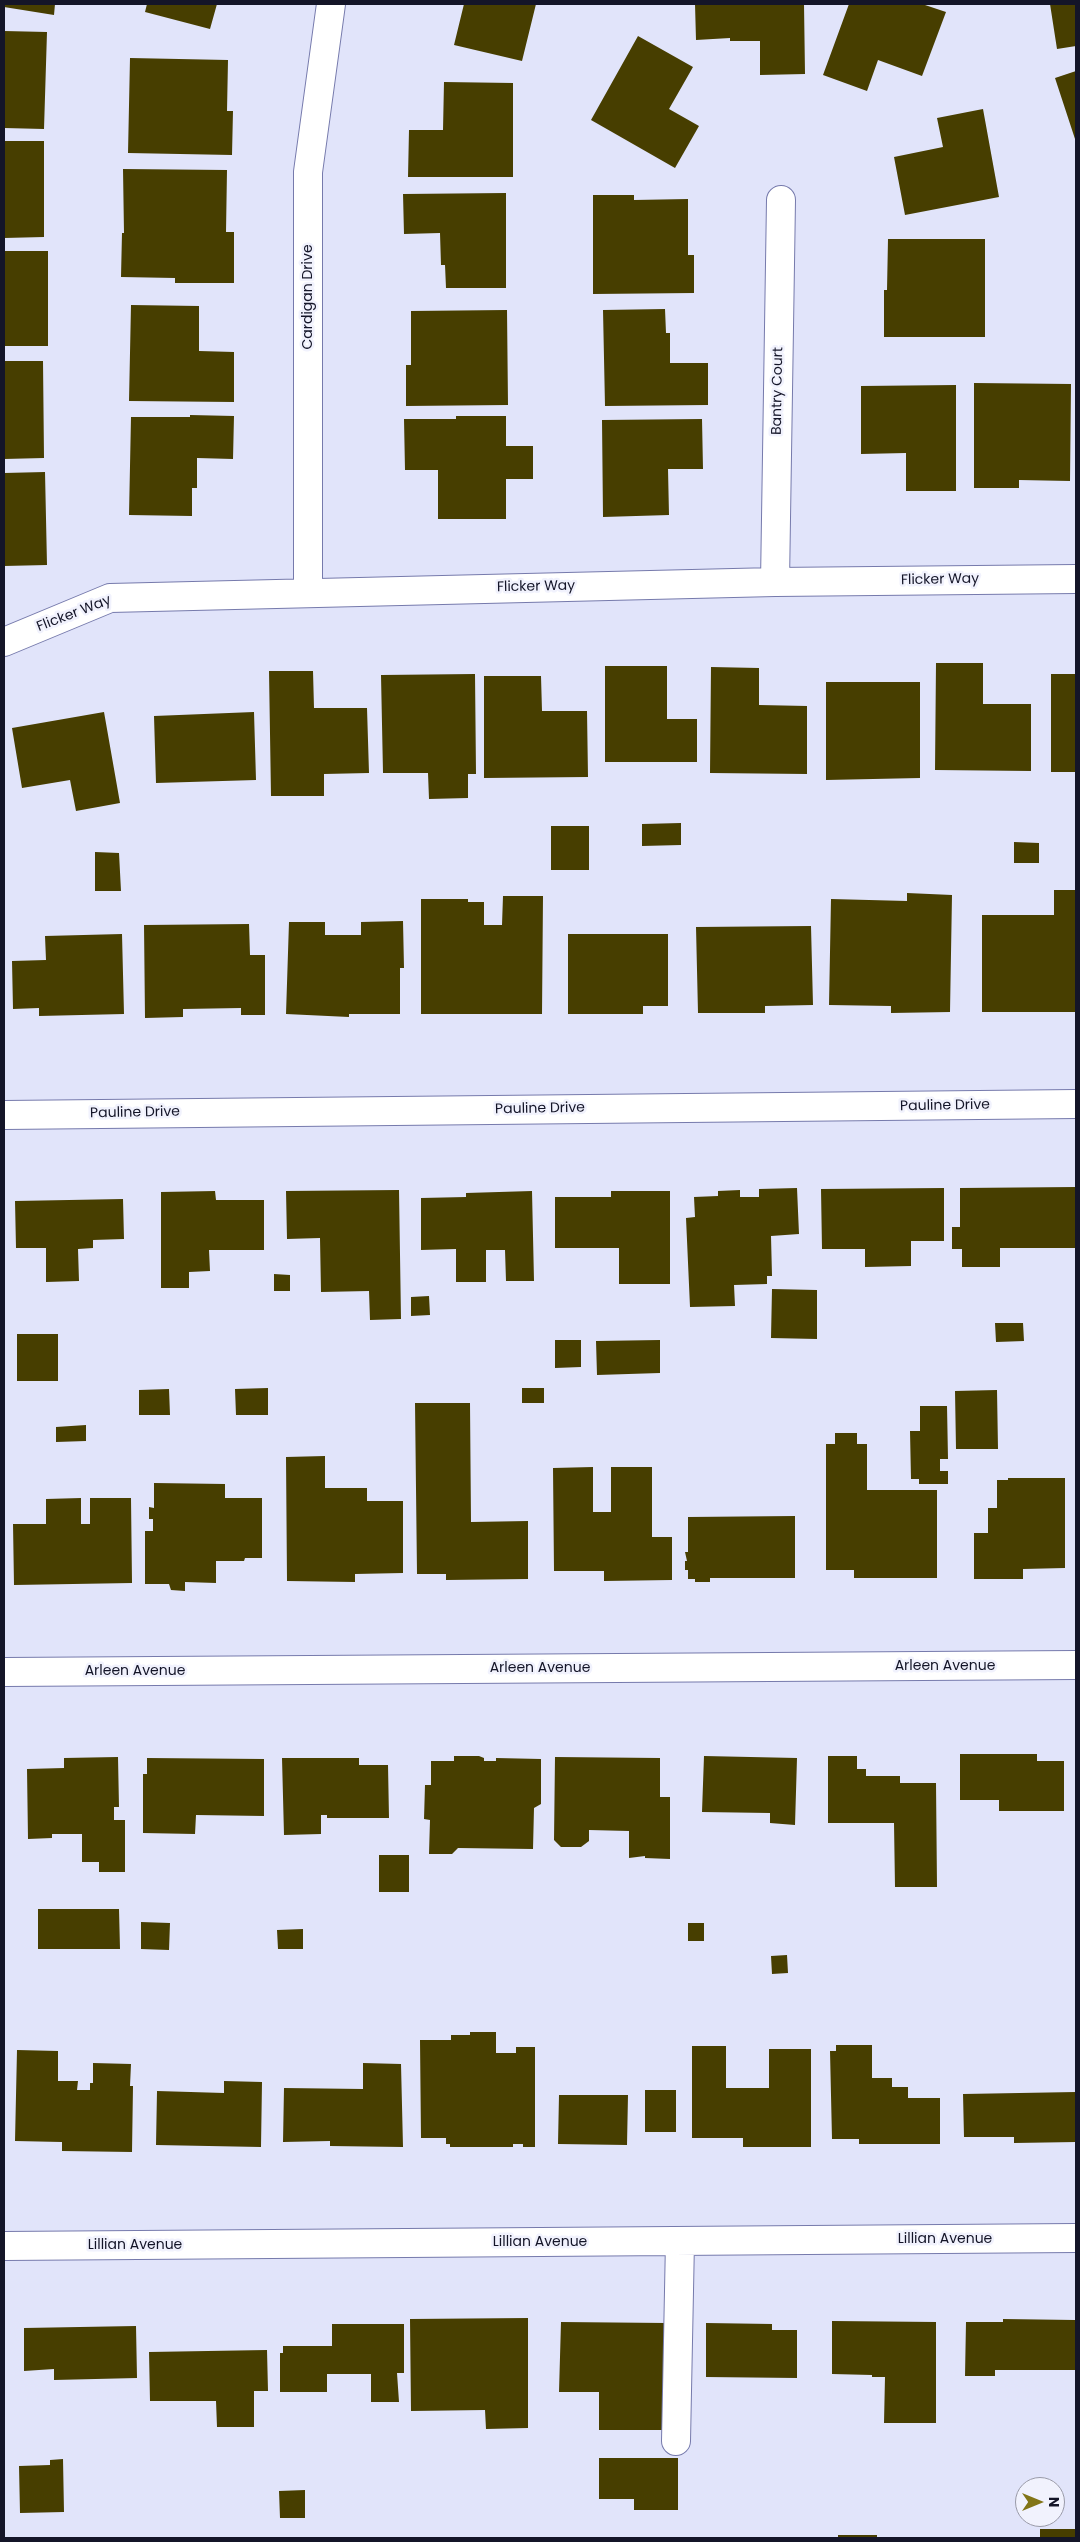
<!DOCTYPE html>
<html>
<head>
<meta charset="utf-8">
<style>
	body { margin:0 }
	#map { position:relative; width:1080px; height:2542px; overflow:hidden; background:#e1e4fa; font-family:Poppins,sans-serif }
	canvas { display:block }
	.frame { position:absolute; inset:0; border:5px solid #141528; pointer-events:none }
	.north { position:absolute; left:1015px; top:2477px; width:50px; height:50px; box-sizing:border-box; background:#f1f2fd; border:1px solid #999aa8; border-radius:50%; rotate:90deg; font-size:14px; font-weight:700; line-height:20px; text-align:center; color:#141528 }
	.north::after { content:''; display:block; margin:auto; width:18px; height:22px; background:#827518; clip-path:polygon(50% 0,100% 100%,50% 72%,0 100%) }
</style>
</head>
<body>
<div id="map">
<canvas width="1080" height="2542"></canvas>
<div class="frame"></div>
<div class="north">N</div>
</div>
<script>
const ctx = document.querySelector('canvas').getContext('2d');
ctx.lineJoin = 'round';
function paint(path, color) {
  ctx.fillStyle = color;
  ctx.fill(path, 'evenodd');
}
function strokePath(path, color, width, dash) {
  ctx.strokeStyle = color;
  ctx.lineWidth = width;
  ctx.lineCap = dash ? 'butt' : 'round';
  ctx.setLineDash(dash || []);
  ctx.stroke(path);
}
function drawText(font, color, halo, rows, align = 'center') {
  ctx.font = font + ' Poppins,sans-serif';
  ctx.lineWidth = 5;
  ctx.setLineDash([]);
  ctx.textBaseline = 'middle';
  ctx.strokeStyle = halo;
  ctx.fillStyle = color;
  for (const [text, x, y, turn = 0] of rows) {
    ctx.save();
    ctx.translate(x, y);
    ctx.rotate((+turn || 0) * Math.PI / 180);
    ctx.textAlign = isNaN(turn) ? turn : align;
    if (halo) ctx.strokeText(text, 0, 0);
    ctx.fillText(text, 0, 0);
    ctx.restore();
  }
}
paint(new Path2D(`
	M4 4H55L54 15 4 7Z
	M147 4H217L210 29 145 12Z
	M464 4H536L522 61 454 45Z
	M695 4H804L805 74 760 75V41H730V38L696 40Z
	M849 4H922L946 12 922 76 878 60 867 91 823 75Z
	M1050 4H1076V46L1057 49Z
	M4 31 47 32 44 129 4 128Z
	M638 36 693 67 669 109 699 126 675 168 591 120Z
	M130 58 228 60 227 111H233L232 155 128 153Z
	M1076 71V142L1055 78Z
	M444 82 513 83V177H408L409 130H443Z
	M983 109 999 197 905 215 894 157 943 147 937 118Z
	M4 141H44V237L4 238Z
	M123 169 227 170 226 232H234V283H175V278L121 277 122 233H124Z
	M506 193V288H446L445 265H441L440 233 404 234 403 194Z
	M593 195H634V200L688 199V255H694V293L593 294Z
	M888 239H985V337H884V290H887Z
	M4 251H48V346H4Z
	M131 305 199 306V351L234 352V402L129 401Z
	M665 309 666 333H670V363H708V405L605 406 603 310Z
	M507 310 508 405 406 406V365H411V311Z
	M4 361H43L44 458 4 459Z
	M974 383 1071 384 1070 481 1019 480V488H974Z
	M956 385V491H906V453L861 454V386Z
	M190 415 234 416 233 459 197 458V488H192V516L129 515 131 417H190Z
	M456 416H506V446H533V479H506V519H438V470H405L404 419H456Z
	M702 419 703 469H668L669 515 603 517 602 420Z
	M45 472 47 565 4 566V473Z
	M936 663H983V704H1031V771L935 770Z
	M605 666H667V719H697V762H605Z
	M711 667 759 668V705L807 706V774L710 773Z
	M269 671H313L314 708H367L369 773 324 774V796H271Z
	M475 674 476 774H468V798L429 799 428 773H383L381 675Z
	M1051 674H1076V772H1051Z
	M484 676H541L542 711H587L588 777 484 778Z
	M826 682H920V778L826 780Z
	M104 712 120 803 76 811 70 780 22 788 12 728Z
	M254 712 256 780 156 783 154 716Z
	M681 823V845L642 846V824Z
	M551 826H589V870H551Z
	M1014 842 1039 843V863H1014Z
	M95 852 119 853 121 891H95Z
	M1054 890H1076V1012H982V915H1054Z
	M907 893 952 895 950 1012 891 1013V1006L829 1005 831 899 907 901Z
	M503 896H543L542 1014H421V899H468V902H484V925H502Z
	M403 921 404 968H400V1014H349V1017L286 1014 289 922H325V935H361V922Z
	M249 924 250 955H265V1015H241V1008L183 1009V1017L145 1018 144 925Z
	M811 926 813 1005 765 1006V1013H698L696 927Z
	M122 934 124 1014 39 1016V1008L13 1009 12 961 46 960 45 936Z
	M568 934H668V1006H643V1014H568Z
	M1076 1187V1248H1000V1267H962V1249H952V1227H960V1188Z
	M797 1188 799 1234 771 1236 772 1276H767V1284L734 1285 735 1306 690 1307 686 1218 695 1217 694 1197 718 1196V1191L740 1190V1197H759V1189Z
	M944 1188V1241H911V1266L865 1267V1249H822L821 1189Z
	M399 1190 401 1319 370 1320 369 1291 321 1292 320 1238 287 1239 286 1191Z
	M215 1191 216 1200H264V1250H209L210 1271 189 1272V1288H161V1192Z
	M532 1191 534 1281H506L505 1250H486V1282H456V1249L421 1250V1198L466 1197V1193Z
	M611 1191H670V1284H619V1248H555V1197H611Z
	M123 1199 124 1239 93 1240V1248L78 1249 79 1281 46 1282V1248H16L15 1201Z
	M274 1274 290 1275V1291H274Z
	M772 1289 817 1290V1339L771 1338Z
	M429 1296 430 1315 411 1316V1297Z
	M995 1323H1023L1024 1341 996 1342Z
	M17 1334H58V1381H17Z
	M555 1340H581V1367L555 1368Z
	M660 1340V1373L597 1375 596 1341Z
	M268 1388V1415H236L235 1389Z
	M522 1388H544V1403H522Z
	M169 1389 170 1415H139V1390Z
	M997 1390 998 1449H956L955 1391Z
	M415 1403H470L471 1522 528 1521V1579L446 1580V1574H417Z
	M920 1406H947L948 1459H940V1471H948V1484H919V1479H911L910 1431H920Z
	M86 1425V1441L56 1442V1427Z
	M835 1433H857V1444H867V1490H937V1578H854V1570H826V1444H835Z
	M325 1456V1488H367V1501H403V1573L355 1574V1582L287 1581 286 1457Z
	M593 1467V1512H611V1467H652V1537H672V1580L604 1581V1571H554L553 1468Z
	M1008 1478H1065V1568L1023 1569V1579H974V1533H988V1508H997V1480H1008Z
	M154 1483 225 1484V1498H262V1558H245L244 1561H216V1583L185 1582V1591L171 1590 169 1584H145V1531H153V1519H149V1507L154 1508Z
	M81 1498V1524H90V1498H131L132 1583 14 1585 13 1524H46V1499Z
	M795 1516V1578H710V1582H695V1579H688V1570H685V1561H687L685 1552H688V1517Z
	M960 1754H1037V1761H1064V1811H999V1800H960Z
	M454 1756H479L484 1758V1761H496V1758L541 1759V1804L534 1808 533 1849 458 1848 452 1854H429L430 1820 424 1819 425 1785H431V1761H454Z
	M704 1756 797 1758 795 1825 770 1823V1813L702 1812Z
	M828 1756H857V1769H866V1776H900V1783H936L937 1887H895L894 1823H828Z
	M118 1757 119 1807H114V1820H125V1872H99V1862H82V1834H52V1838L28 1839 27 1769 64 1768V1758Z
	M555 1757 660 1758V1797H670V1859L645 1858V1856L629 1858V1831L589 1830V1841L581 1847H561L554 1840Z
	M147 1758 264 1759V1816L196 1815 195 1834 143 1833V1774H147Z
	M282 1758H359V1765H388L389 1818H327V1815H321V1834L284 1835Z
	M379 1855H409V1892H379Z
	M38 1909H119L120 1949H38Z
	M141 1922 170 1923 169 1950 141 1949Z
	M688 1923H704V1941H688Z
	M303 1929V1949H278L277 1930Z
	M787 1955 788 1973 772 1974 771 1956Z
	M470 2032H496V2053H516V2047H535V2147H523V2144H513V2147H450V2144H446V2138H421L420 2040H451V2035H470Z
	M836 2045H872V2078H892V2087H908V2098H940V2144H859V2139H832L830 2051H836Z
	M692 2046H726V2088H769V2049H811V2147H743V2138H692Z
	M17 2050 58 2051V2081H78L77 2090H90V2083H93V2063L131 2064 130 2086H133L132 2152 62 2151V2142L15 2141Z
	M363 2063 401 2064 403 2147 330 2146V2141L283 2142 284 2088 363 2089Z
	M224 2081 262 2082 261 2147 156 2145 157 2091 224 2093Z
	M645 2090H676V2132H645Z
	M1076 2092V2142L1014 2143V2137H964L963 2094Z
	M559 2095H628L627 2145 558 2144Z
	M528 2318V2428L486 2429 485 2410 411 2411 410 2319Z
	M1003 2319 1075 2320V2370H995V2376H965L966 2322H1003Z
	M832 2321 936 2322V2423H884L885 2377H872V2375L832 2374Z
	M561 2322 666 2323V2430H599V2392H559Z
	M706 2323 772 2324V2330H797V2378L706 2377Z
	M332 2324H404V2373H397L399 2402H371V2374H327V2392H280V2353H283V2346H332Z
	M136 2326 137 2378 54 2380V2369L24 2371V2328Z
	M267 2350 268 2391H254V2427H217L216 2401H150L149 2352Z
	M599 2458H678V2510H634V2499H599Z
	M63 2459 64 2512 20 2513 19 2466 50 2465V2460Z
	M305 2490V2518H280L279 2491Z
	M1040 2529H1076V2538H1040Z
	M838 2535H877V2538H838Z`), '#473e00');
const minor = new Path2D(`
	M775 582 781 200
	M308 591V172L331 4
	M4 642 110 598 775 582 1076 579
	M4 1115 1076 1104
	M4 1672 1076 1665
	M4 2246 1076 2238
	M676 2441 680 2241`);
strokePath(minor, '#767aac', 30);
strokePath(minor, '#fff', 28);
drawText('14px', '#141528', '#f1f2fd', [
	["Cardigan Drive",308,297,-90],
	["Bantry Court",778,391,-89],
	["Flicker Way",940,580,-1],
	["Flicker Way",536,587,-1],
	["Flicker Way",74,614,-21],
	["Pauline Drive",945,1106,-1],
	["Pauline Drive",540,1109,-1],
	["Pauline Drive",135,1113,-1],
	["Arleen Avenue",945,1666],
	["Arleen Avenue",540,1668],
	["Arleen Avenue",135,1671],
	["Lillian Avenue",945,2239],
	["Lillian Avenue",540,2242],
	["Lillian Avenue",135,2245]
]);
</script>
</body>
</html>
